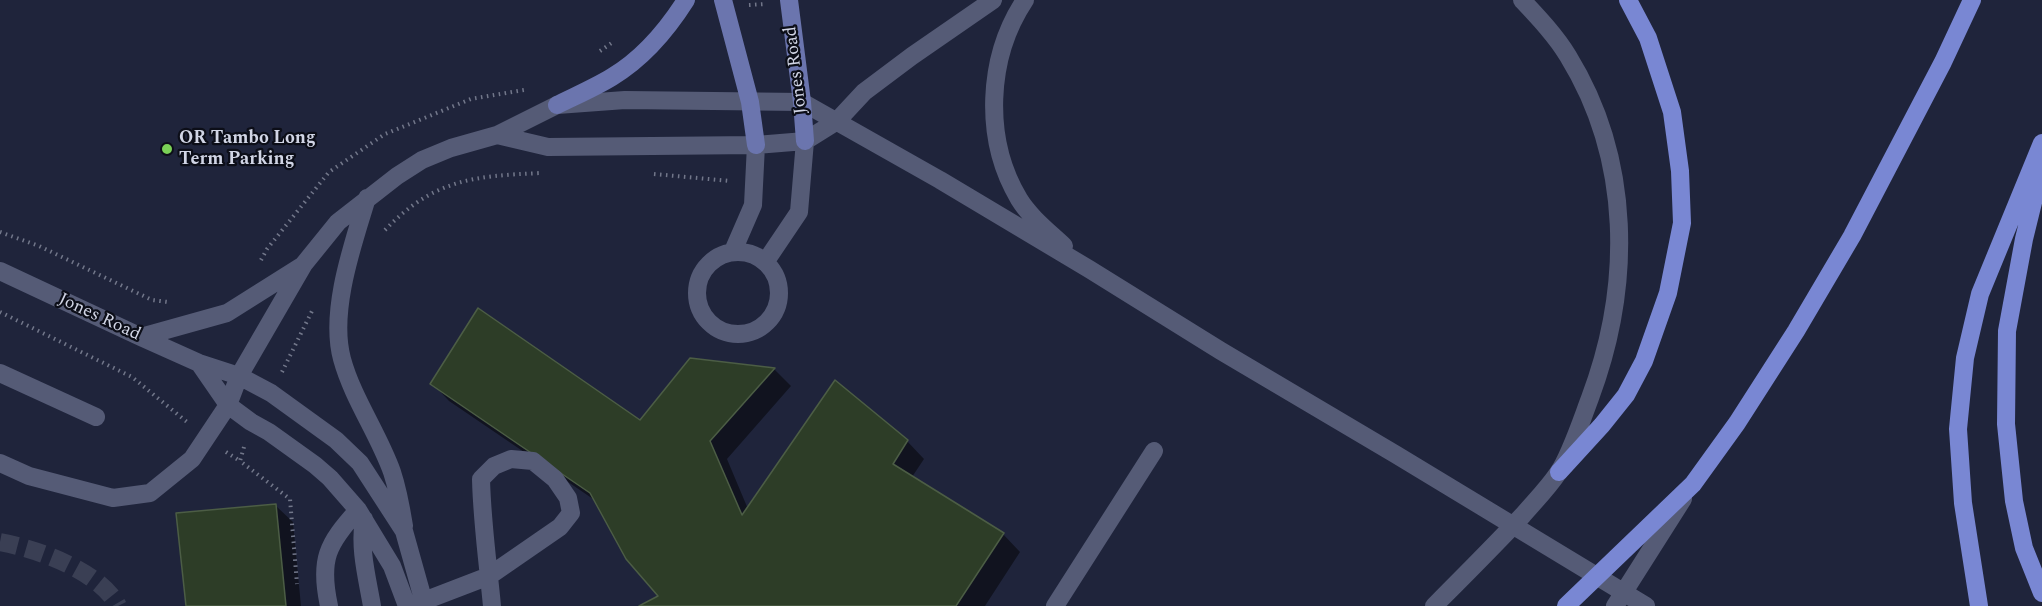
<!DOCTYPE html>
<html>
<head>
<meta charset="utf-8">
<style>
	body { margin:0 }
	canvas { display:block; background:#1f243b }
</style>
</head>
<body>
<canvas width="2042" height="606"></canvas>
<script>
const ctx = document.querySelector('canvas').getContext('2d');
ctx.lineJoin = 'round';
function paint(path, color) {
  ctx.fillStyle = color;
  ctx.fill(path, 'evenodd');
}
function strokePath(path, color, width, dash) {
  ctx.strokeStyle = color;
  ctx.lineWidth = width;
  ctx.lineCap = dash ? 'butt' : 'round';
  ctx.setLineDash(dash || []);
  ctx.stroke(path);
}
function drawText(font, color, halo, rows, align = 'center') {
  ctx.font = font + ' Spectral,serif';
  ctx.lineWidth = 4.5;
  ctx.setLineDash([]);
  ctx.textBaseline = 'middle';
  ctx.strokeStyle = halo;
  ctx.fillStyle = color;
  for (const [text, x, y, turn = 0] of rows) {
    ctx.save();
    ctx.translate(x, y);
    ctx.rotate((+turn || 0) * Math.PI / 180);
    ctx.textAlign = isNaN(turn) ? turn : align;
    if (halo) ctx.strokeText(text, 0, 0);
    ctx.fillText(text, 0, 0);
    ctx.restore();
  }
}
paint(new Path2D(`
	M691 359 774 369 791 386 727 459 748 509 907 441 924 459 912 477 1003 534 1020 552 985 606H642L660 596 596 501 449 401 432 383 640 422Z
	M275 505 293 522 301 606H187Z`), '#0007');
const building = new Path2D(`
	M478 308 640 420 690 358 775 368 710 441 742 515 835 380 908 440 893 464 1004 533 956 606H639L658 596 626 559 590 493 430 384Z
	M276 504 286 606H186L176 513Z`);
paint(building, '#2d3d27');
strokePath(building, '#4c5d45', 1.5);
strokePath(new Path2D(`
	M0 542C37 549 100 571 118 606`), '#3a3f54', 18, [18, 9]);
strokePath(new Path2D(`
	M749 5 765 4
	M600 51 613 42
	M654 174 730 181
	M385 230C434 179 474 176 541 173
	M0 232 39 246 152 300 168 302
	M261 260 267 249 329 172 385 134 471 99 524 90
	M0 312 132 377 187 422
	M282 372 312 311
	M244 447 240 461 290 499 297 584
	M226 452 240 461`), '#72778a', 4, [1.5, 4.5]);
strokePath(new Path2D(`
	M1025 0C987 57 983 139 1019 199 1030 217 1048 231 1064 246
	M497 135 548 147 756 145 805 141 837 121 864 92 912 56 993 0
	M367 198C353 244 329 311 342 359 353 399 378 433 392 472 398 490 401 507 404 526
	M733 251 753 205 756 145
	M697 293a41 41 0 1 1 82 0a41 41 0 1 1-82 0Z
	M766 261 799 212 805 141
	M0 271 141 337 199 363 239 376 271 393 336 440 360 463 404 531 425 606
	M141 337 227 313 300 267
	M199 363 228 405 251 422 269 432 315 465 330 478 358 510 392 566 407 606
	M0 373 96 417
	M0 463 29 476 113 498 150 493 192 459 228 405 239 376 304 264 338 222 397 176 422 160 451 148 497 135 557 105 625 100 802 102 940 180 1089 269 1221 351 1395 454 1646 606
	M364 519C359 548 367 577 372 606
	M424 601 489 576 560 527 571 513 568 498 555 479 533 461 511 459 494 466 481 479C482 522 488 564 492 606
	M329 606C319 560 327 544 358 510
	M1055 606 1154 451
	M1434 606C1464 576 1494 546 1523 515 1535 501 1548 488 1558 473 1570 456 1582 419 1590 398 1632 286 1632 160 1568 56 1556 36 1538 17 1522 0
	M1615 606 1683 499`), '#555b76', 18);
strokePath(new Path2D(`
	M723 0 750 102 756 145
	M789 0 802 102 805 141
	M557 105C575 96 594 88 612 77 642 59 667 30 686 0`), '#6b75ae', 18);
strokePath(new Path2D(`
	M2042 166 2024 239 2007 331 2006 424 2014 501 2024 548 2042 593
	M1559 472 1602 425 1626 395 1644 361 1668 293 1682 223 1680 171 1672 112 1648 38 1628 0
	M1566 606 1693 484 1737 423 1796 331 1852 236 1943 62 1972 0
	M1979 606 1963 503 1958 429 1965 358 1980 294 2042 143`), '#7987d3', 18);
for (const [x, y, r, color] of [
	[167,149,6,"#7ad157"]
]) {
  const dot = new Path2D();
  dot.arc(x, y, r, 0, 2 * Math.PI);
  ctx.fillStyle = color;
  ctx.fill(dot);
  strokePath(dot, '#0c0e18', 2);
}
drawText('18px', '#d1d5e5', '#0c0e18', [
	["Jones Road",797,70,-97],
	["Jones Road",99,318,25]
]);
drawText('bold 18px', '#d1d5e5', '#0c0e18', [
	["OR Tambo Long",179,139],
	["Term Parking",179,160]
], 'left');
</script>
</body>
</html>
